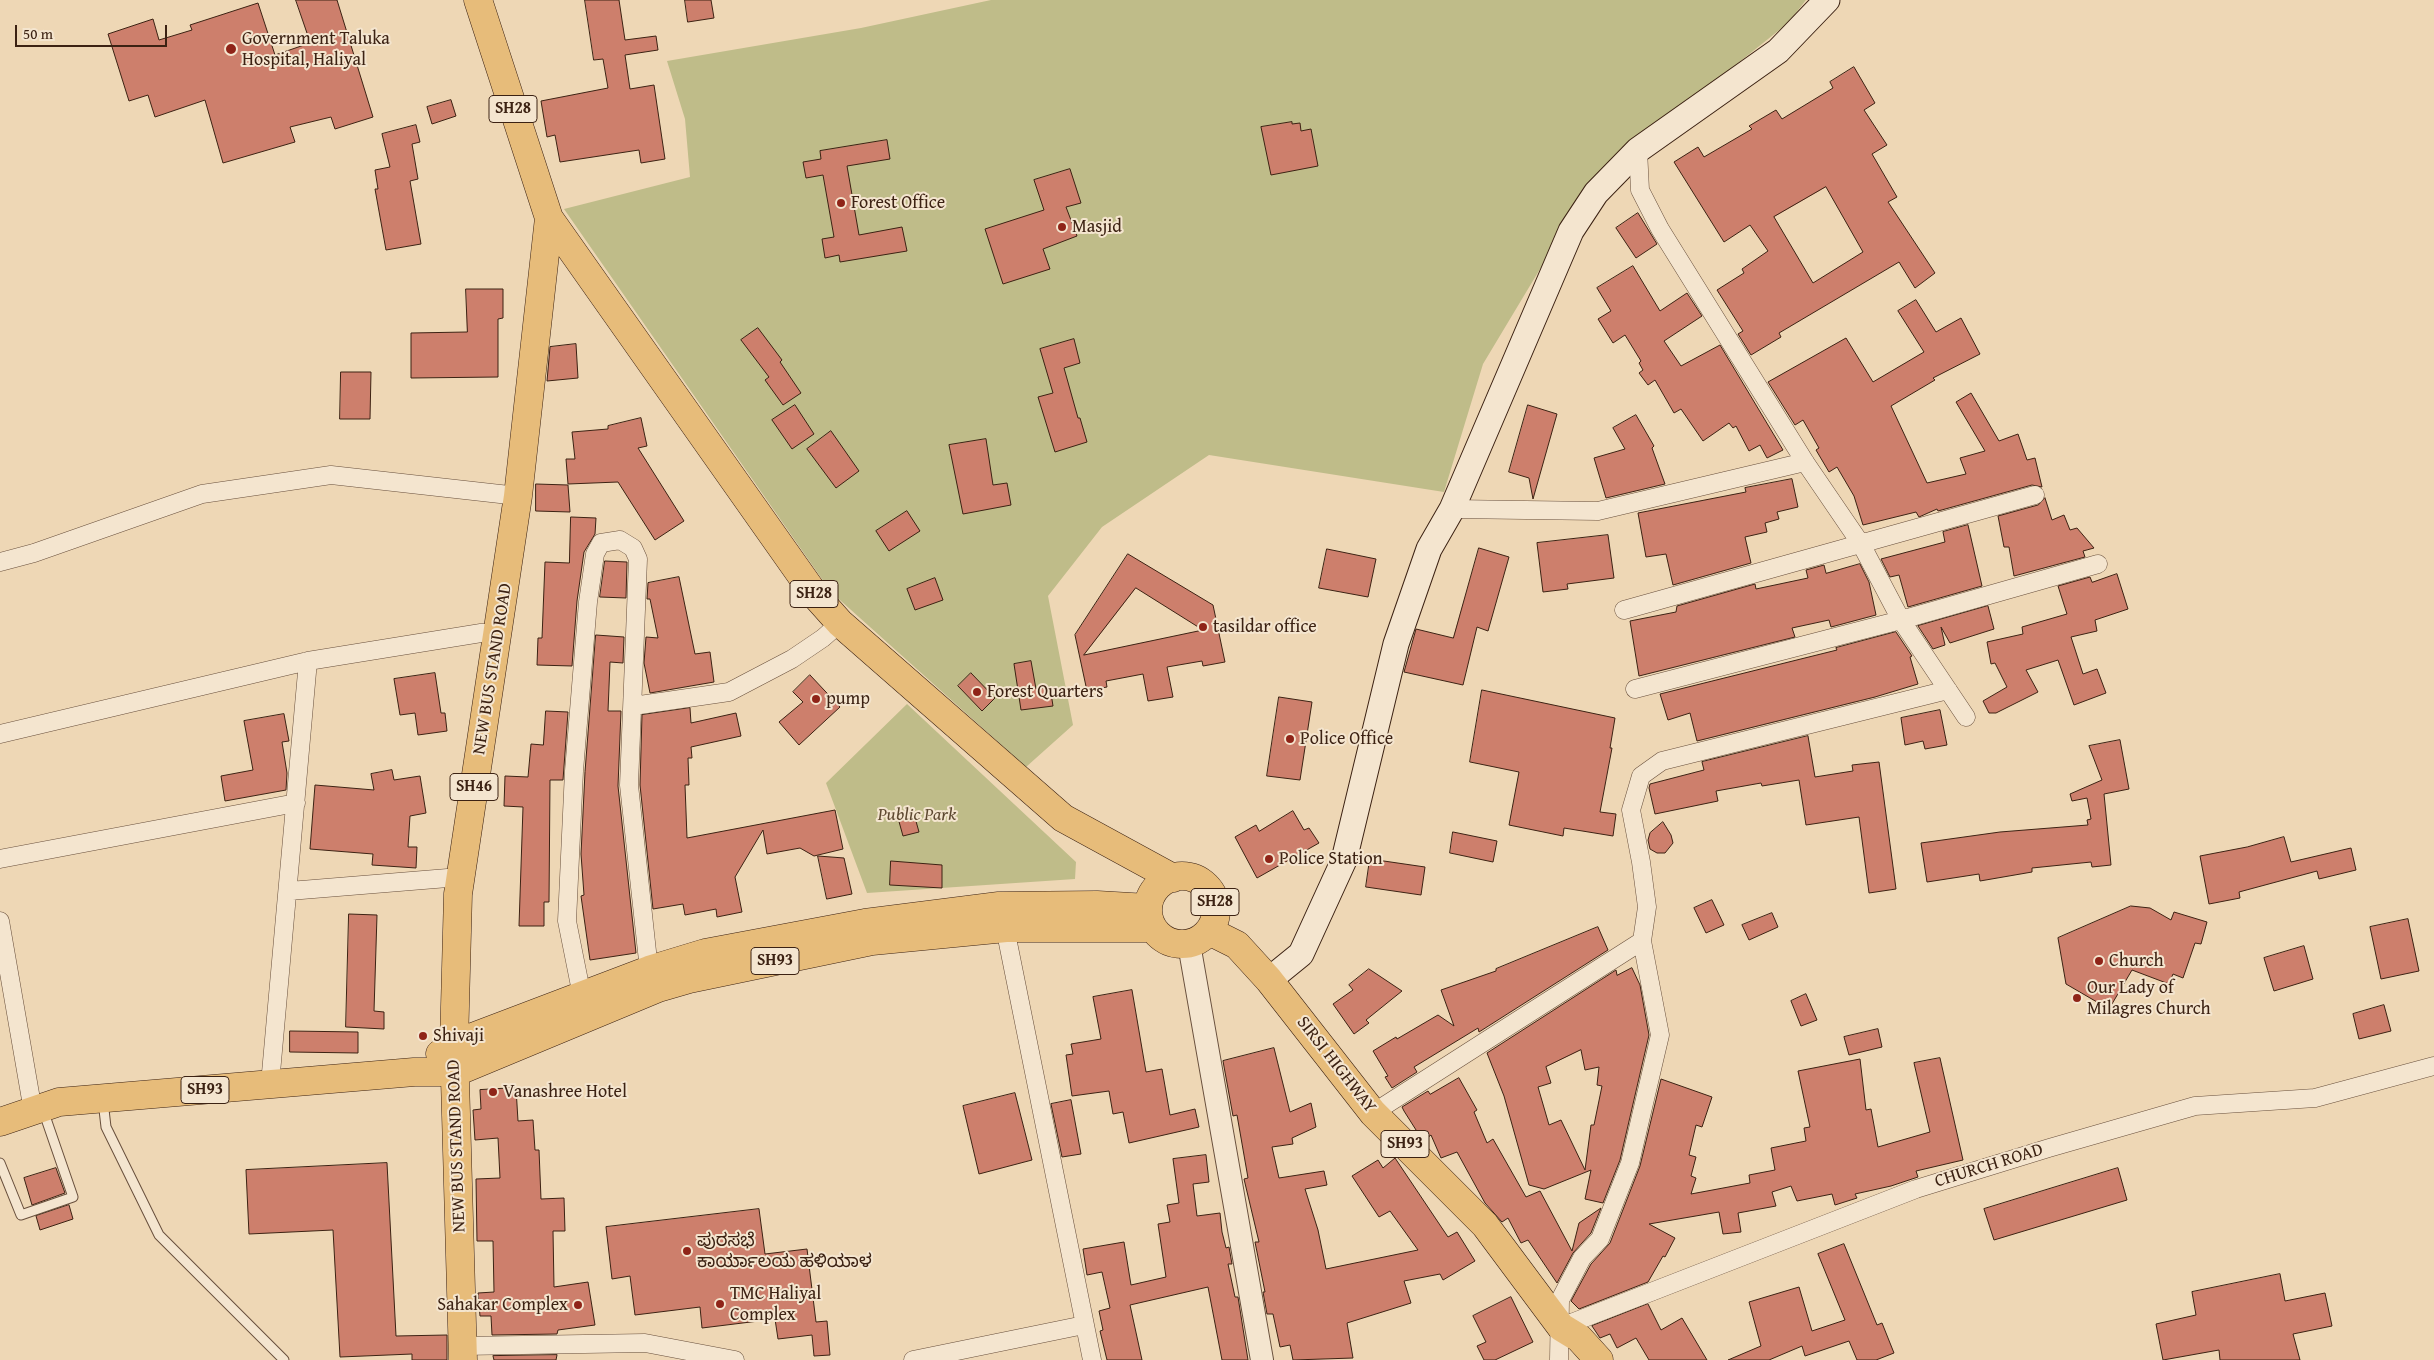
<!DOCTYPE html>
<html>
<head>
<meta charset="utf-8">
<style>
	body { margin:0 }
	#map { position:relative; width:2434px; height:1360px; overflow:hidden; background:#eed7b5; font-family:"Gentium Book Plus",serif }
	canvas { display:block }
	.scale { position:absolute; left:15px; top:25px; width:152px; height:22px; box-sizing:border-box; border:2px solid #3c2213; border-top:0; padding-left:6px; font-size:15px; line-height:18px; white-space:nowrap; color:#3c2213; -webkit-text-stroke:4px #f4e5cf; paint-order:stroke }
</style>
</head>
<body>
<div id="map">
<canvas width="2434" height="1360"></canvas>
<div class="scale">50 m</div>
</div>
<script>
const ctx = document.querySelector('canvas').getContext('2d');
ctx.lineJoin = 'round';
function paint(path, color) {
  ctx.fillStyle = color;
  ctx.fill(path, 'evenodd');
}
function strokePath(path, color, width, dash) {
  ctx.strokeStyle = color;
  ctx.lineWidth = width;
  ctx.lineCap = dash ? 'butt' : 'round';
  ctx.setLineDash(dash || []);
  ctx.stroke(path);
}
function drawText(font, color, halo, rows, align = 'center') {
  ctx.font = font + ' "Gentium Book Plus","Noto Sans Kannada",serif';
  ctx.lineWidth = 4;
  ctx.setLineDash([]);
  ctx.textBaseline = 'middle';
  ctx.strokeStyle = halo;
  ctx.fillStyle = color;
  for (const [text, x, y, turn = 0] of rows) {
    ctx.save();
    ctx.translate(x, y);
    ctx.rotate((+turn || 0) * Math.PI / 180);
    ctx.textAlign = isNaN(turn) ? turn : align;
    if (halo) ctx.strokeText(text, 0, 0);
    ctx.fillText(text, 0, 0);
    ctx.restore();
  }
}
paint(new Path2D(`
	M991 0H1806L1788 23 1647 136 1579 204 1483 364 1444 492 1209 455 1102 527 1048 596 1073 725 1026 767 831 592 564 209 690 177 685 119 667 61 861 28Z
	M907 704 1076 862 1075 879 867 893 826 783Z`), '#bfbc89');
const building = new Path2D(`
	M296 0H337L373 117 335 129 331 117 290 127 295 142 223 163 205 100 155 117 148 95 129 101 108 34 153 19 159 40 192 30 190 25 258 3 275 55 310 43Z
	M585 0H619L625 40 656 36 658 50 625 55 630 89 654 85 665 159 641 163 639 150 560 162 555 135 547 137 541 101 608 88 603 59 594 60Z
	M685 0H711L714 18 688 22Z
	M1854 67 1875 103 1864 110 1887 145 1872 154 1897 197 1888 202 1935 273 1915 288 1899 262 1779 333 1781 337 1751 355 1738 334 1743 331 1717 290 1744 273 1742 269 1768 251 1750 225 1724 242 1674 162 1698 147 1704 157 1752 129 1749 126 1776 110 1782 119 1833 88 1830 82ZM1826 187 1863 252 1813 283 1774 217Z
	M451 100 456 116 432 124 427 107Z
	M1292 122V124L1300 123 1301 131 1311 129 1318 166 1271 175 1261 127Z
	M416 125 420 142 412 144 418 179 410 181 421 244 386 250 375 189H378L375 170 390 167 382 134Z
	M887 140 890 159 847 166 859 235 902 227 907 251 840 262 839 255 825 258 822 239 834 237 823 175 806 178 803 162 821 159 820 151Z
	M1070 169 1081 203 1066 207 1077 236 1043 249 1050 269 1003 284 985 229 1044 210 1034 180Z
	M1638 213 1657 244 1636 258 1616 228Z
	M1633 266 1660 311 1687 293 1702 316 1664 341 1681 366 1720 345 1783 450 1767 458 1760 445 1749 451 1736 426 1733 428 1729 423 1703 441 1681 409 1674 413 1655 380 1648 385 1639 373 1643 370 1639 363 1641 361 1625 335 1613 343 1598 319 1611 311 1597 288Z
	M466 289H503V318L498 319V377L411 378V333L467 332Z
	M1916 300 1936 332 1961 318 1980 354 1933 378 1935 380 1891 406 1927 483 1966 474 1960 458 1985 451 1956 402 1971 393 1999 441 2018 434 2027 460 2035 458 2042 487 2032 485 1938 511 1937 509 1919 517 1916 512 1863 525 1854 496 1837 467 1829 472 1816 450 1819 448 1803 420 1795 425 1768 382 1846 338 1873 382 1924 352 1898 311Z
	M758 328 782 360 780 362 801 393 783 405 765 380 769 377 741 340Z
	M1074 339 1080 363 1064 368 1078 418H1080L1087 442 1055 452 1038 397 1053 393 1040 349Z
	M576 344 578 378 547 381 550 347Z
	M341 372H371L370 419H340Z
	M795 405 814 434 792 449 772 420Z
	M1528 405 1557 414 1533 499 1529 478 1509 472Z
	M1636 415 1654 446 1652 448 1665 484 1606 498 1594 458 1625 449 1613 428Z
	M641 418 647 446 638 448 684 521 655 540 618 482 568 484 566 459H575L572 432 608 429V426Z
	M831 431 859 471 836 488 807 449Z
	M986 439 993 485 1007 483 1011 505 963 514 949 445Z
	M1792 479 1798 507 1777 512 1779 519 1765 523 1767 532 1745 537 1751 563 1673 585 1666 554 1646 557 1638 513 1746 492 1745 488Z
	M536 484 568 485 570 512 536 511Z
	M2045 498 2052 520 2064 515 2070 530 2077 528 2094 548 2083 551 2085 557 2014 576 2009 547H2004L1998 516 2038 505Z
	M907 511 920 531 889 551 876 531Z
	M571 517 596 518 595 534 584 552 577 601 572 666 537 665 538 638H542L545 562 569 563Z
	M1968 525 1982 586 1908 607 1899 575 1890 577 1881 559 1945 542 1943 532Z
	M1608 535 1614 578 1567 584 1568 589 1543 592 1537 543Z
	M1479 548 1509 557 1488 631 1477 627 1463 685 1404 672 1416 629 1453 638Z
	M1327 549 1376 559 1368 597 1319 588Z
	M1128 554 1213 605 1225 662 1203 666 1202 661 1167 667 1173 697 1148 701 1143 674 1106 681 1107 687 1087 691 1075 635ZM1136 588 1203 630 1084 655Z
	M605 561 627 562 626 598 600 597Z
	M1860 564 1869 582 1876 615 1831 627 1829 620 1792 628 1795 637 1639 676 1630 621 1676 612 1677 606 1755 584 1756 589 1808 578 1806 570 1824 565 1826 573Z
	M2117 574 2128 609 2095 620 2097 631 2071 637 2083 674 2097 669 2106 693 2074 705 2058 660 2026 670 2038 692 1996 713H1989L1983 701 2007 687 1995 663 1991 664 1987 642 2023 634 2022 627 2067 614 2058 586 2090 577 2092 582Z
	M679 577 695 654 710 652 714 682 650 693 644 663 646 637 658 638 650 599H647L648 583Z
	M935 578 943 600 915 610 907 589Z
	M1988 606 1994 629 1950 643 1941 627 1945 645 1933 649 1918 626Z
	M1896 632 1912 656 1910 657 1918 684 1875 697 1697 741 1690 713 1668 720 1660 694 1837 650 1836 648Z
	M596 635 624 637 623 663 610 662 608 711H621L618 786 636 953 590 960 581 896 584 895 581 854 585 772Z
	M1031 661 1036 689 1050 687 1053 706 1021 710 1014 664Z
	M435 673 441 713H445L447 731 418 735 415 713 400 715 394 679Z
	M971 673 995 698 982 711 958 686Z
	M810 675 840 707 799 745 779 722 803 702 793 692Z
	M1482 690 1615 718 1610 748H1612L1600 812 1616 814 1613 836 1564 828 1563 836 1509 825 1519 772 1470 762Z
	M1279 697 1312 702 1300 780 1267 776Z
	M690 708 691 723 736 713 741 736 691 747 692 758H688L689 785H685L687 838 835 810 843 849 814 856 800 848 767 854 763 830 735 877 742 912 717 917 716 909 685 915 683 904 653 909 640 785 642 715Z
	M1940 710 1947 745 1925 749 1923 741 1905 745 1901 718Z
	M546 711 568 712 563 780H550L549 902H544V926H519L523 807 504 806 505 776 528 777 531 744 543 745Z
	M284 714 289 741 282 742 287 773 286 790 225 801 221 776 253 770 244 721Z
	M1808 736 1815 777 1853 771 1852 765 1879 762 1896 889 1869 893 1859 817 1806 825 1799 780 1762 786 1761 783 1716 791 1718 801 1655 814 1649 788 1650 784 1704 770 1702 762Z
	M2120 740 2129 789 2104 794 2111 865 2092 867 2091 862 2032 868V872L1980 881 1979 874 1927 882 1921 843 2000 832 2088 825 2087 820 2091 819 2087 798 2072 801 2070 794 2102 780 2089 746Z
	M392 770 394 780 420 776 426 813 410 816 408 847H417L416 868 372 865 373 854 310 849 315 785 374 790 371 774Z
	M1293 811 1304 830 1309 828 1319 843 1257 878 1235 837 1256 825 1259 831Z
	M914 814 919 832 903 836 898 818Z
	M1663 822 1671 835 1673 843 1665 853H1657L1650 849 1648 840 1650 833Z
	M1453 832 1497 841 1493 862 1450 853Z
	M2284 837 2291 862 2351 848 2356 870 2319 879 2317 871 2239 892 2240 898 2209 904 2200 856 2247 847Z
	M818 856 844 858 852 894 827 899Z
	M1370 859 1425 867 1421 895 1366 887Z
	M891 861 942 865V888L890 885Z
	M1712 900 1724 925 1706 933 1694 908Z
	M2131 906 2150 908 2171 920 2174 912 2207 922 2201 944 2195 943 2183 978 2173 974 2169 984 2132 970 2109 1009 2066 984 2058 938Z
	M1772 913 1778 927 1749 940 1742 925Z
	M349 914 377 915 374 1011 384 1012V1029L346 1027Z
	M2408 919 2419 971 2381 979 2370 927Z
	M1598 927 1608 950 1479 1032 1478 1028 1414 1067 1417 1072 1392 1088 1385 1077 1388 1076 1373 1051 1396 1037 1397 1039 1438 1015 1454 1026 1441 990 1496 971V969Z
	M2304 946 2313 979 2274 991 2264 958Z
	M1632 968 1640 985 1649 1035 1620 1160 1603 1203 1585 1199 1591 1170 1544 1189 1529 1185 1504 1096 1487 1053 1616 970 1617 975ZM1581 1050 1585 1070 1599 1067 1597 1085 1602 1086 1594 1125H1591L1585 1170 1561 1120 1549 1125 1538 1087 1551 1083 1546 1067Z
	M1369 969 1402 991 1366 1020 1369 1023 1354 1034 1333 1004 1353 990 1349 985Z
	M1132 990 1146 1072 1162 1069 1170 1115 1195 1109 1199 1127 1129 1143 1123 1112 1113 1114 1109 1091 1072 1096 1066 1055 1073 1054 1071 1044 1101 1039 1093 997Z
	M1806 994 1817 1020 1801 1026 1791 1001Z
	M2384 1005 2391 1031 2359 1039 2353 1014Z
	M1878 1029 1882 1047 1849 1055 1844 1037Z
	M290 1031 358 1032V1053L290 1052Z
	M1274 1048 1290 1112 1311 1103 1316 1127 1292 1138 1293 1144 1272 1147 1279 1178 1324 1171 1327 1185 1305 1189 1318 1230 1326 1269 1418 1250 1390 1211 1379 1217 1352 1176 1378 1160 1383 1168 1395 1158 1448 1237 1457 1232 1475 1261 1443 1280 1440 1274 1404 1281 1411 1303 1347 1323 1353 1358 1293 1360 1290 1345 1280 1347 1273 1314H1267L1263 1292H1265L1255 1242H1259L1244 1179 1248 1178 1237 1115 1233 1116 1223 1061Z
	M1940 1058 1963 1160 1916 1171 1918 1177 1891 1186 1855 1194 1857 1198 1835 1205 1832 1194 1797 1201 1791 1186 1772 1192 1776 1206 1738 1213 1741 1232 1723 1234 1719 1212 1649 1224 1675 1238 1665 1257 1663 1256 1648 1282 1579 1309 1571 1301 1591 1264 1610 1243 1640 1166 1661 1079 1712 1097 1702 1127 1696 1125 1689 1155 1696 1157 1691 1176 1696 1178 1691 1194 1750 1183 1749 1175 1775 1170 1771 1148 1806 1141 1804 1128 1810 1127 1798 1071 1860 1059 1866 1110 1871 1109 1878 1147 1930 1132 1914 1063Z
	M1459 1078 1477 1110 1474 1112 1487 1143 1493 1139 1526 1197 1540 1191 1572 1251 1579 1223 1601 1208 1591 1233 1573 1253 1557 1283 1528 1240 1521 1243 1508 1218 1502 1222 1485 1203 1457 1152 1441 1158 1431 1135 1423 1141 1404 1111 1402 1107 1428 1091 1430 1094Z
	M516 1088 518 1121 533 1120 535 1150H539L541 1199 564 1198 565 1231H553L554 1287 588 1282 595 1325 558 1330 557 1334 492 1335 491 1316H480L478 1293 494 1292 493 1241H477L476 1179 500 1178 498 1138 475 1140 473 1110 481 1109 480 1090Z
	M1015 1093 1032 1160 979 1174 963 1106Z
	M1071 1100 1081 1154 1062 1157 1051 1104Z
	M1206 1155 1209 1182 1193 1184 1197 1216 1220 1213 1222 1232 1226 1248 1229 1247 1232 1264H1228L1235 1297H1238L1248 1360H1222L1208 1287 1130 1305 1142 1360H1107L1100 1331 1103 1330 1099 1311 1110 1308 1102 1272 1087 1275 1083 1249 1124 1242 1131 1285 1166 1277 1158 1224 1170 1222 1167 1205 1179 1203 1173 1159Z
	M387 1163 396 1336 447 1335V1360H412V1354L340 1357 333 1230 249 1234 246 1170Z
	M56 1168 65 1193 32 1205 24 1178Z
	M2118 1168 2127 1200 1994 1240 1984 1209Z
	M69 1205 73 1219 40 1230 36 1216Z
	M759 1209 765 1254 807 1249 816 1322 827 1321 830 1355 814 1356 812 1335 778 1339 775 1319 702 1328 700 1307 635 1315 630 1276 612 1279 606 1227Z
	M1844 1244 1877 1325 1882 1323 1894 1353 1876 1360H1857L1849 1341 1805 1356 1802 1346 1769 1360H1728L1761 1346 1749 1302 1799 1287 1812 1331 1845 1320 1818 1254Z
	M2280 1274 2285 1301 2325 1293 2332 1326 2293 1334 2300 1360H2220L2219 1350 2163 1360 2156 1324 2196 1315 2192 1292Z
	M1511 1297 1533 1342 1495 1360H1484L1477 1346 1486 1342 1473 1316Z
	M1648 1304 1661 1330 1682 1318 1707 1360H1649L1636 1338 1617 1348 1610 1334 1600 1338 1592 1326Z
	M557 1355 556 1360H494L493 1356Z`);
paint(building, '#cd7f6c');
strokePath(building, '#3c2213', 1);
const service = new Path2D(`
	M103 1101 106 1127 159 1235 284 1360
	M0 1163 21 1215 73 1197 43 1110`);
const minor = new Path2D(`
	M1638 150 1640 190 1660 229 1805 462 1861 544 1901 620 1966 717
	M1452 509 1598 511 1805 462
	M0 562 34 553 202 494 331 475 518 496
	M1624 610 2035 495
	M1635 689 1901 620 2098 564
	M633 706 729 692 792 659 823 638 840 623
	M0 734 308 661 481 633H499
	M0 859 296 803
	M289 891 460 877
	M1003 918 1092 1360
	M0 921 33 1111
	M582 996 567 921 574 771 588 602 595 554 601 543 620 540 633 548 638 559 629 785 649 970
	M270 1084 308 661
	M1373 1113 1642 941 1647 907 1641 862 1631 810 1641 776 1662 761 1948 690
	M1561 1327 1916 1189 2049 1148 2195 1106 2315 1098 2434 1066
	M462 1346 645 1343 735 1360
	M913 1360 1084 1325
	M1559 1360 1560 1300 1582 1258 1600 1239 1630 1163 1660 1035 1642 941`);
const tertiary = new Path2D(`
	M1189 944 1262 1360`);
const secondary = new Path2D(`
	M1269 980 1301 954 1344 860 1396 644 1429 549 1452 509 1571 231 1596 193 1638 150 1778 51 1827 0`);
const primary = new Path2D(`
	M478 0 549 218 815 595 840 623 1063 818 1173 878
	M1148 910a34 34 0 1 1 68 0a34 34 0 1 1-68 0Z
	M1209 931 1237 945 1269 980 1373 1113 1485 1225 1561 1327 1579 1338 1599 1360
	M440 1054 454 1044 649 970 705 953 865 923 999 906 1097 905 1148 908
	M0 1122 59 1102 414 1072H456L658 988 689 979 872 941 1006 928H1153
	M463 1360 454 1044 458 894 518 496 549 218`);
strokePath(service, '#684f3c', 11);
strokePath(minor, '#684f3c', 19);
strokePath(tertiary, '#684f3c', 24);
strokePath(secondary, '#3c2213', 27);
strokePath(primary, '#3c2213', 29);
strokePath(service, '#f4e5cf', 9);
strokePath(minor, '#f4e5cf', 18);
strokePath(tertiary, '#f4e5cf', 22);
strokePath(secondary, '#f4e5cf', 25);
strokePath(primary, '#e7bc7a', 28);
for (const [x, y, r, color] of [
	[231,49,6,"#8f2418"],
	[841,203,5,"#8f2418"],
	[1062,227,5,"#8f2418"],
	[1203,627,5,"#8f2418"],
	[977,692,5,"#8f2418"],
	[816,699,5,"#8f2418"],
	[1290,739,5,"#8f2418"],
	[1269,859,5,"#8f2418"],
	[2099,961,5,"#8f2418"],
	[2077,998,5,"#8f2418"],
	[423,1036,5,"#8f2418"],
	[493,1092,5,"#8f2418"],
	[687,1251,5,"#8f2418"],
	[720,1304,5,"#8f2418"],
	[578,1305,5,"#8f2418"]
]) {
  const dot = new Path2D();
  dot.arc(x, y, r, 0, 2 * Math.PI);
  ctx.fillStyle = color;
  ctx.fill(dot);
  strokePath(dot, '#f4e5cf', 2);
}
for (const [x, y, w] of [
	[513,109,48],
	[814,594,48],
	[474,787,48],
	[1215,902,48],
	[775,961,48],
	[205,1090,48],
	[1405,1144,48]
]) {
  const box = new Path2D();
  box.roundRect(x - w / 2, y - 13.5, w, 27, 4);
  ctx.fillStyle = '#f4e5cf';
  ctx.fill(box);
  strokePath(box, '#3c2213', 1);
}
drawText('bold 16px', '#3c2213', null, [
	["SH28",513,109],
	["SH28",814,594],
	["SH46",474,787],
	["SH28",1215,902],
	["SH93",775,961],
	["SH93",205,1090],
	["SH93",1405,1144]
]);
drawText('18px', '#3c2213', '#f4e5cf', [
	["Government Taluka",242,39],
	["Hospital, Haliyal",242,60],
	["Forest Office",851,203],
	["Masjid",1072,227],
	["tasildar office",1213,627],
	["Forest Quarters",987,692],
	["pump",826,699],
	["Police Office",1300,739],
	["Police Station",1279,859],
	["Church",2109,961],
	["Our Lady of",2087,988],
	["Milagres Church",2087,1009],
	["Shivaji",433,1036],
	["Vanashree Hotel",503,1092],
	["ಪುರಸಭೆ",697,1241],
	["ಕಾರ್ಯಾಲಯ ಹಳಿಯಾಳ",697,1262],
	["TMC Haliyal",730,1294],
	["Complex",730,1315],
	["Sahakar Complex",568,1305,"right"]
], 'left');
drawText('18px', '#3c2213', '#f4e5cf', [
	["NEW BUS STAND ROAD",493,669,-81],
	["SIRSI HIGHWAY",1336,1065,52],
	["NEW BUS STAND ROAD",457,1146,-92],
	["CHURCH ROAD",1989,1166,-17]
]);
drawText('italic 18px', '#5d4830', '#f4e5cf', [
	["Public Park",917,815]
]);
</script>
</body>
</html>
